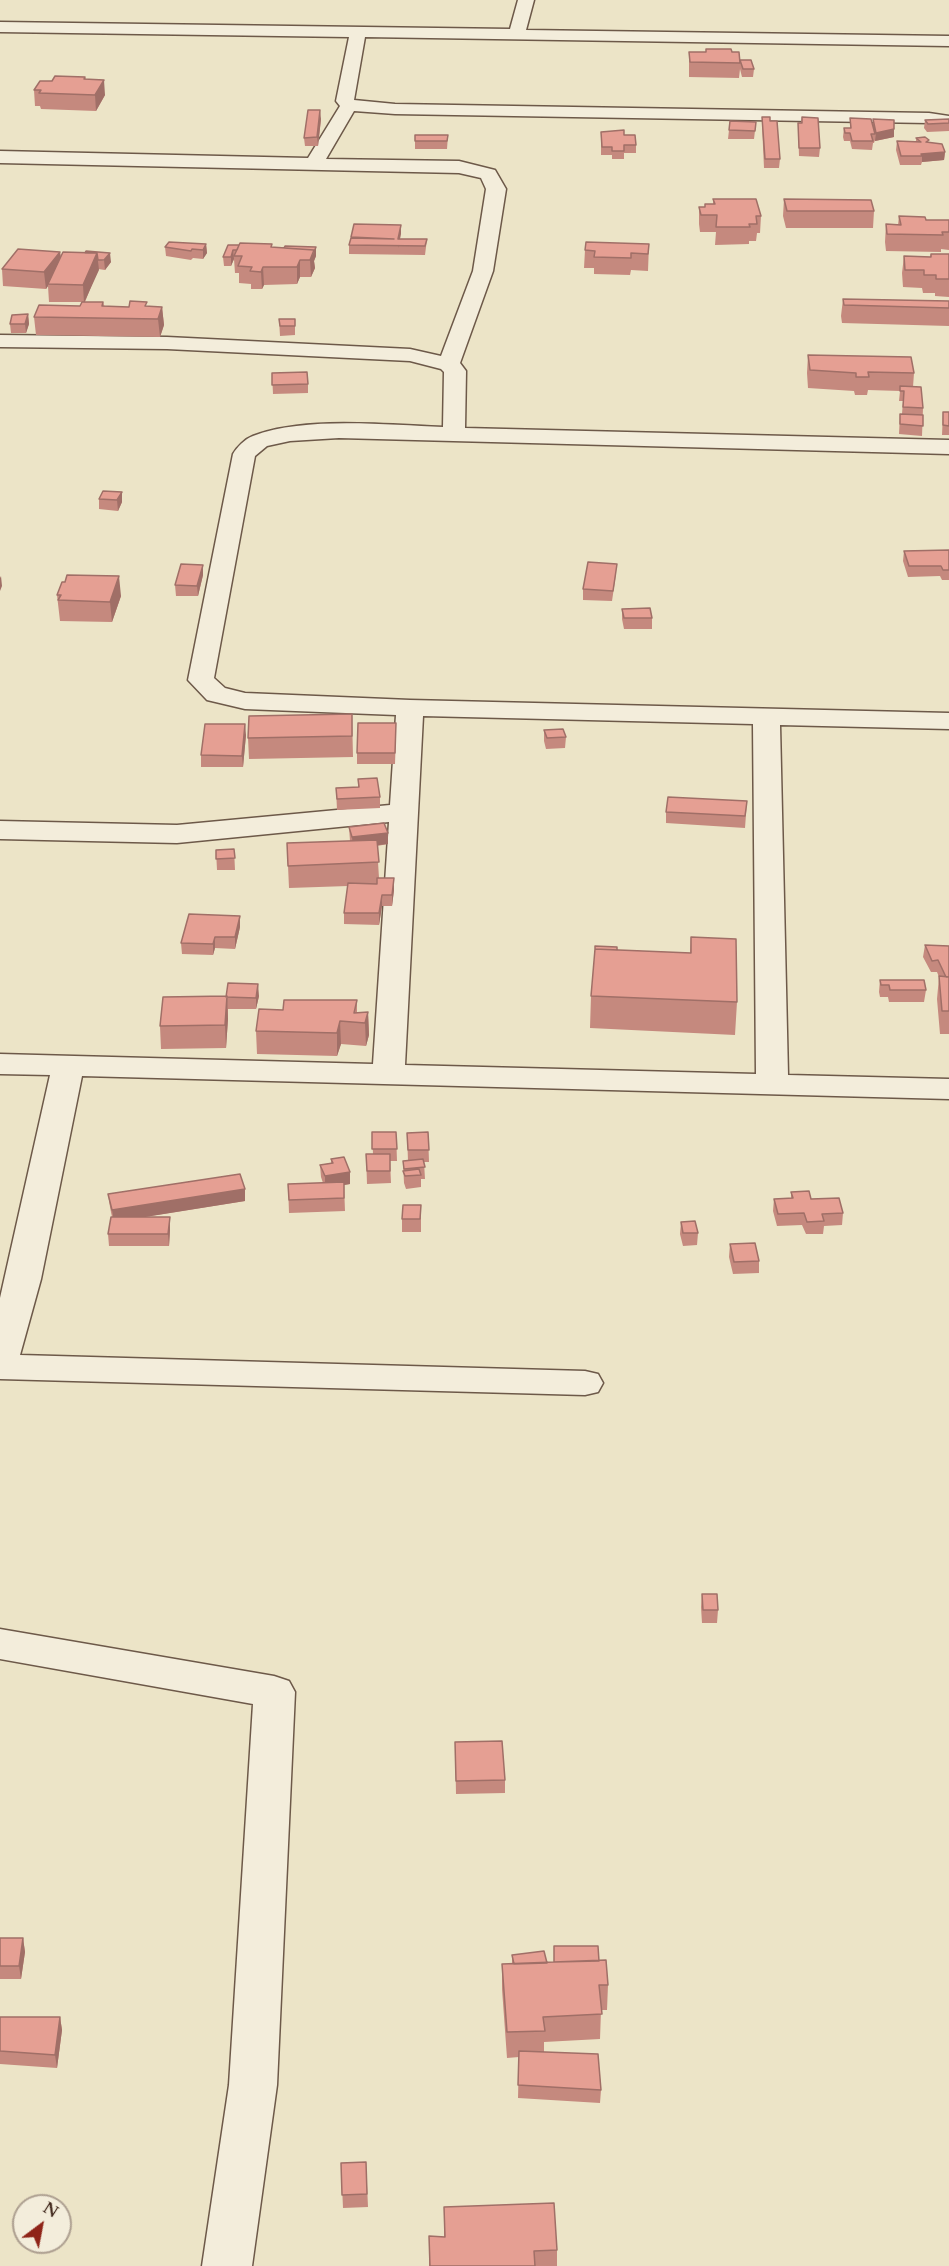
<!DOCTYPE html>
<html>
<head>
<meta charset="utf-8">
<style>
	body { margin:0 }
	#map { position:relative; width:949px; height:2266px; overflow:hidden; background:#ece4c7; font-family:Cardo,serif }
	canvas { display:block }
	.north { position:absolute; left:12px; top:2194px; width:60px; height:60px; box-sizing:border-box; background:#f3eddb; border:2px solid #ad9f90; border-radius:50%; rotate:32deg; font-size:16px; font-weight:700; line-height:24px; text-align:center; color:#432b1f }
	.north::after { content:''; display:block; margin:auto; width:21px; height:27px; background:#8f2418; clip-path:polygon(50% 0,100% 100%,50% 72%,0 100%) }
</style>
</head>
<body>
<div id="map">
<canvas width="949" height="2266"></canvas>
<div class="north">N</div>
</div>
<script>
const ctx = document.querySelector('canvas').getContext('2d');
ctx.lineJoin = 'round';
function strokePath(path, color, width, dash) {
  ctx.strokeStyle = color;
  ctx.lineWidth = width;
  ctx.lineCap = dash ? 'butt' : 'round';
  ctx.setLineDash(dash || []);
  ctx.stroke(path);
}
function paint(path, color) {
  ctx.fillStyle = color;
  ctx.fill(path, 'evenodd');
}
const minor = new Path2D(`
	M518 0H534L526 30 949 36V46L365 37 354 100 395 104 929 113 949 116V126L929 123 395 114 354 111 326 159 459 161 495 170 506 189 493 271 460 363 466 371 465 428 949 440V454L339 438 290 441 267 446 255 456 214 678 225 688 245 693 410 700 949 713V729L780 725 788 1075 949 1079V1099L82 1076 41 1279 20 1355 585 1371 598 1374 603 1383 598 1392 585 1395 0 1379V1298L50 1075 0 1074V1054L373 1064 389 822 177 843 0 839V821L177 825 390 805 396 715 245 709 207 700 188 680 233 454C237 447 245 439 253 436 304 416 388 425 443 427L444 372 441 369 410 361 167 349 0 347V335L167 337 410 349 441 356 473 271 486 189 481 178 459 173 0 163V151L308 158 340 106 336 101 349 37 0 32V22L510 29ZM423 716 753 724 756 1074 405 1065Z
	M0 1629 274 1676 289 1681 295 1692 277 2085 252 2266H202L229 2085 253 1704 0 1659Z`);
strokePath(minor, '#6d5949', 3);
paint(minor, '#f3eddb');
paint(new Path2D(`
	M689 52H732L740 63 754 69 753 77H742L740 69 739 78 689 77Z
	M85 77 86 79 105 95 96 111 41 109 40 106H35L34 90 52 81Z
	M762 117 770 121 780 159 779 168H764L762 125Z
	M802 117 820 148 819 157 799 156 798 123H801Z
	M850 118 873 124V119L894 129V137L875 141V140L874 143H873L872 150 852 149 850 141H844L843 137 844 128H850Z
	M321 119 318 146H305L304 138Z
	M949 119V131L927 132 924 128 925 120Z
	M730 121 756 122 754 139H728Z
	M601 132 624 135 636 145V153H624V159H612V155H601Z
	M415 135H448L447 149H415Z
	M916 138 929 142 945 152 944 160 922 162 921 165H900L896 150 897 141H916Z
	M713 199 761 216 760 233H757L756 241H749V244L715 245 716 232H700L699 224V207H705V204H713Z
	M784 199 874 211 873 228H786L783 216Z
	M899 216 926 220H949V250L941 249V252L886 251 885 242 886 224 898 225Z
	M401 225 400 239H427L425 255 349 254V245L351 237Z
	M206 244 207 253 203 259 193 258 191 260 166 256 165 247Z
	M649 244 648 271 631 270 630 275 594 274V268H584L585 250Z
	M239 245 272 247 316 256 314 261 315 268 311 277H300L297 284 264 285 262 289H251V284L239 283V273H235L234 259 231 266H224L223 257Z
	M60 252 61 257 63 252 111 262 105 270 98 269 85 302H103L104 305 105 307H162L164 325 160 337 36 335 34 317 80 306 82 302H49L48 286 46 289 3 286 2 269Z
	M931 254H949V297L935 296V293H923L922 288 903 287 902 273 904 256 930 257Z
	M843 299 949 301V326L842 323 841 316Z
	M28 314 29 324 26 333H11L10 324Z
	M279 319H295V335L280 336Z
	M808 355 914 373 913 387 923 408 922 436 899 434 900 414H902L903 401H899L900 391 868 390 867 395H855L854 391 808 388 807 373Z
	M272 373 308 384V393L273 394Z
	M943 412H949V435H942Z
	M103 491 122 502 118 511 99 509V499Z
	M949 550V580H942L940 576 908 577 903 561 904 551Z
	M203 565V575L198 596H176L175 585Z
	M616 574 612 601 583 600V589Z
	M57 595 121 596 112 622 60 621Z
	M622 609 652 618V629H624L622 619Z
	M352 714 353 757 249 759 248 738Z
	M544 730 566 737 565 748 546 749 544 741Z
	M396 734 395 764H357V753Z
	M246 735 243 767H201V755Z
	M358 779 380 797V808L337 810 336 788 358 787Z
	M747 801 745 828 666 823V812Z
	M349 827 388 833V844L377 846 379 878 394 890 392 906H382L379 925 344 924V913L348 886 289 888 287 843 350 841Z
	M234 849 235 870H217L216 850Z
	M240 916V927L235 949 215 948 213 955 182 954 181 943Z
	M691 937 737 1002 735 1035 590 1028 591 996 617 950 690 953Z
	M925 945 949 946V1034H940L937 999 939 977 937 972H931L923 957Z
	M880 980 926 990 924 1002H889L888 997H880L879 992Z
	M259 996 256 1009H228V1019L226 1048 161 1049 160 1026 163 997Z
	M357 1000V1013L368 1012 369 1035 366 1046 341 1044 337 1056 257 1054 256 1031 283 1010Z
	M372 1132H396L397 1161H390L391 1183 367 1184 366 1154H373Z
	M428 1132 429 1162H424L425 1179H421V1187L406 1189 404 1183 403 1161H408L407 1133Z
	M331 1159 350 1172V1184L344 1185 345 1211 289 1213 288 1184 323 1183 321 1177 320 1165 331 1163Z
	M245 1189V1201L144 1217H170V1230L169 1246H109L108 1234 112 1217 110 1207 108 1194Z
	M791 1192 843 1213 842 1225 824 1226 823 1234H806L802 1225 777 1226 773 1211 774 1199 791 1198Z
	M421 1205V1232H402V1219Z
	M681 1222 698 1233 697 1245 683 1246 680 1234Z
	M730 1244 759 1261V1273L733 1274 729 1257Z
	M702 1594 718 1610 717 1623H702L701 1607Z
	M455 1742 505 1780V1793L456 1794Z
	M0 1938H23L25 1952 21 1979H0Z
	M512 1955 547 1963 599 1961 608 1985 607 2010H601L600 2039 544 2042V2052L601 2090 600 2103 518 2098 519 2057 507 2058 502 1989V1964H512Z
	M0 2013V2017H60L62 2030 57 2068 0 2064Z
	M366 2162 368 2207 343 2208 341 2163Z
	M444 2207 557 2250V2266H429V2236L444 2237Z`), '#c5897e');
paint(new Path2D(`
	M104 80 105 95 96 111 95 95Z
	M320 110 321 119 318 146 317 137Z
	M894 129V137L875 141 876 133Z
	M945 152 944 160 922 162V156L921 154Z
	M401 225V234L398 248V239Z
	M206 244 207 253 203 259V250Z
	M316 247V256L314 261 315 268 311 277 310 260Z
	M233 250 234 259 231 266V257Z
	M60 252 62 269 48 284V286L46 289 44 272Z
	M97 253 99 270 84 303 83 285Z
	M110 253 111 262 105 270 104 260Z
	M300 260V277L297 284V267Z
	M263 267 264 285 262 289 261 272Z
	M162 307 164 325 160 337 158 319Z
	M28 314 29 324 26 333 25 324Z
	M122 492V502L118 511 117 500Z
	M203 565V575L198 596 197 586Z
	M1 576 2 586 0 591V578Z
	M119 576 121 596 112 622 110 602Z
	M245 724 246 735 243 767 242 756Z
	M388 833V844L353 848 352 837Z
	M394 878V890L392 906V895Z
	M382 895V906L379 925V913Z
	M240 916V927L235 949V937Z
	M215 937V948L213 955V944Z
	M258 984 259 996 256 1009V998Z
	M227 996 228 1019 226 1048 225 1025Z
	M368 1012 369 1035 366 1046 365 1023Z
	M340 1021 341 1044 337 1056V1033Z
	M350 1172V1184L325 1188V1176Z
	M245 1189V1201L114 1222 112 1210Z
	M170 1217V1230L169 1246 168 1234Z
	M23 1938 25 1952 21 1979 19 1966Z
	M60 2017 62 2030 57 2068 55 2055Z`), '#a06f67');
const building = new Path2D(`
	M706 49H731L732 52H739L740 63 690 62 689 52H706Z
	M740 60H751L754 69H743Z
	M55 76 85 77 84 79 104 80 95 95 39 93 41 90H34L40 81H52Z
	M308 110H320L317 137 304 138Z
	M762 117H770V121H777L780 159H765Z
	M802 117 818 118 820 148H799L798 123H802Z
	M850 118 871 119 875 134H871L873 141H852L850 133H845L844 128H851Z
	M873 119 894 120V129L876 133Z
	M949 119V123L928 124 925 120Z
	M730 121 756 122 755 131 729 130Z
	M624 130V135H635L636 145H624V151H612V147H602L601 132Z
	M415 135H448L447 141H415Z
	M925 137 929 140 926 142 942 144 945 152 921 154 922 156H901L897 141 921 142 916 138Z
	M713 199H756L761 216H756L757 224H749L750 227H716L717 215H701L699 207H705V204H715Z
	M784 199 871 200 874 211H787Z
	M899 216 925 217 926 220H949V232H942L943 235 887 234 886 224 901 225Z
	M354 224 401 225 398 239H427L425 246 349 245 351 238 394 239 351 237Z
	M169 242 206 244 203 250 192 249 191 251 165 247Z
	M586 242 649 244 648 254 631 253V258L594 257 595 251 585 250Z
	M240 243 272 244 271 247 314 250 310 260H300L297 267H263L261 272 250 271 252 267 238 266 242 256H234Z
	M228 245H239L237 250H233L231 257H223Z
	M285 246 316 247 314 252V250L284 248Z
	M18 249 60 252 44 272 2 269Z
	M86 251 110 253 104 260H98L97 253H85Z
	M63 252 97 253 83 285 48 284Z
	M931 254H949V279H936V275H924V270H905L904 256 931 257Z
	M843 299 949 301V308L844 305Z
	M130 301 147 302 145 306 162 307 158 319 34 317 39 305 80 306 82 302H103L102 306 129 307Z
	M28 314 25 324H10L12 315Z
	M279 319H295V326H280Z
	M808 355 911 357 914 373 868 372 869 377H856V373L810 370Z
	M307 372 308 384 272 385V373Z
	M900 386 921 387 923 408 903 407 904 391H900Z
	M943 412H949V426L943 425Z
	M900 414 923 415V426L900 424Z
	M103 491 122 492 117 500 99 499Z
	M949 550V570H943L941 566H909L904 551Z
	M588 562 617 564 613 591 583 589Z
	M181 564 203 565 197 586 175 585Z
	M67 575 119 576 110 602 58 600 61 595H57L62 582H65Z
	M650 608 652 618H624L622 609Z
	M352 714V736L248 738 249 716Z
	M358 723H396L395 753H357Z
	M205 724H245L242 756 201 755Z
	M563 729 566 737 547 738 544 730Z
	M377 778 380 797 337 799 336 788 359 787 358 779Z
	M668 797 747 801 745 816 666 812Z
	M384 823 388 833 352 837 349 827Z
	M377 840 379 862 288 866 287 843Z
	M234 849 235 858 216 859V850Z
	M377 878H394L392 895H382L379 913H344L348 883 377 884Z
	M189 914 240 916 235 937H215L213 944 181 943Z
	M691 937 736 939 737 1002 591 996 595 949 691 953Z
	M925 945 949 946V977H946L938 960 932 961Z
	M595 946 617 947V950L595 949Z
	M939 976 949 977V1011H942Z
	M880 980H924L926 990H890L889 985H881Z
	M228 983 258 984 256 998 226 997Z
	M227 996 225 1025 160 1026 163 997Z
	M284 1000H357L354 1013 368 1012 365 1023 340 1021 337 1033 256 1031 259 1009 283 1010Z
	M372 1132H396L397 1149H372Z
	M428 1132 429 1150H408L407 1133Z
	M366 1154H390V1171H367Z
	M344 1157 350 1172 325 1176 320 1165 333 1163 331 1159Z
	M423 1159 425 1167 404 1169 403 1161Z
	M419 1169 421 1175 405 1176 403 1171Z
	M240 1174 245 1189 112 1210 108 1194Z
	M344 1182V1198L289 1200 288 1184Z
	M809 1191 811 1199 839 1198 843 1213 822 1214 824 1221 807 1222 804 1213 778 1214 774 1199 793 1198 791 1192Z
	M403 1205H421L420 1219H402Z
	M111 1217H170L168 1234H108Z
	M695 1221 698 1233H683L681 1222Z
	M755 1243 759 1261 734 1262 730 1244Z
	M702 1594H717L718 1610H703Z
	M502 1741 505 1780 456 1781 455 1742Z
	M0 1938H23L19 1966H0Z
	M554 1946H598L599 1961 554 1962Z
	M544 1951 547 1963 514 1964 512 1955Z
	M606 1960 608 1985H599L602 2014 543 2017 545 2031 507 2032 502 1964Z
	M0 2017H60L55 2055 0 2051Z
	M519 2051 598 2054 601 2090 518 2085Z
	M366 2162 367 2194 342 2195 341 2163Z
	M554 2203 557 2250 534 2251 535 2266H430L429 2236 445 2237 444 2207Z`);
paint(building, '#e59f93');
strokePath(building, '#a06f67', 1.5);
</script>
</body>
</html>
